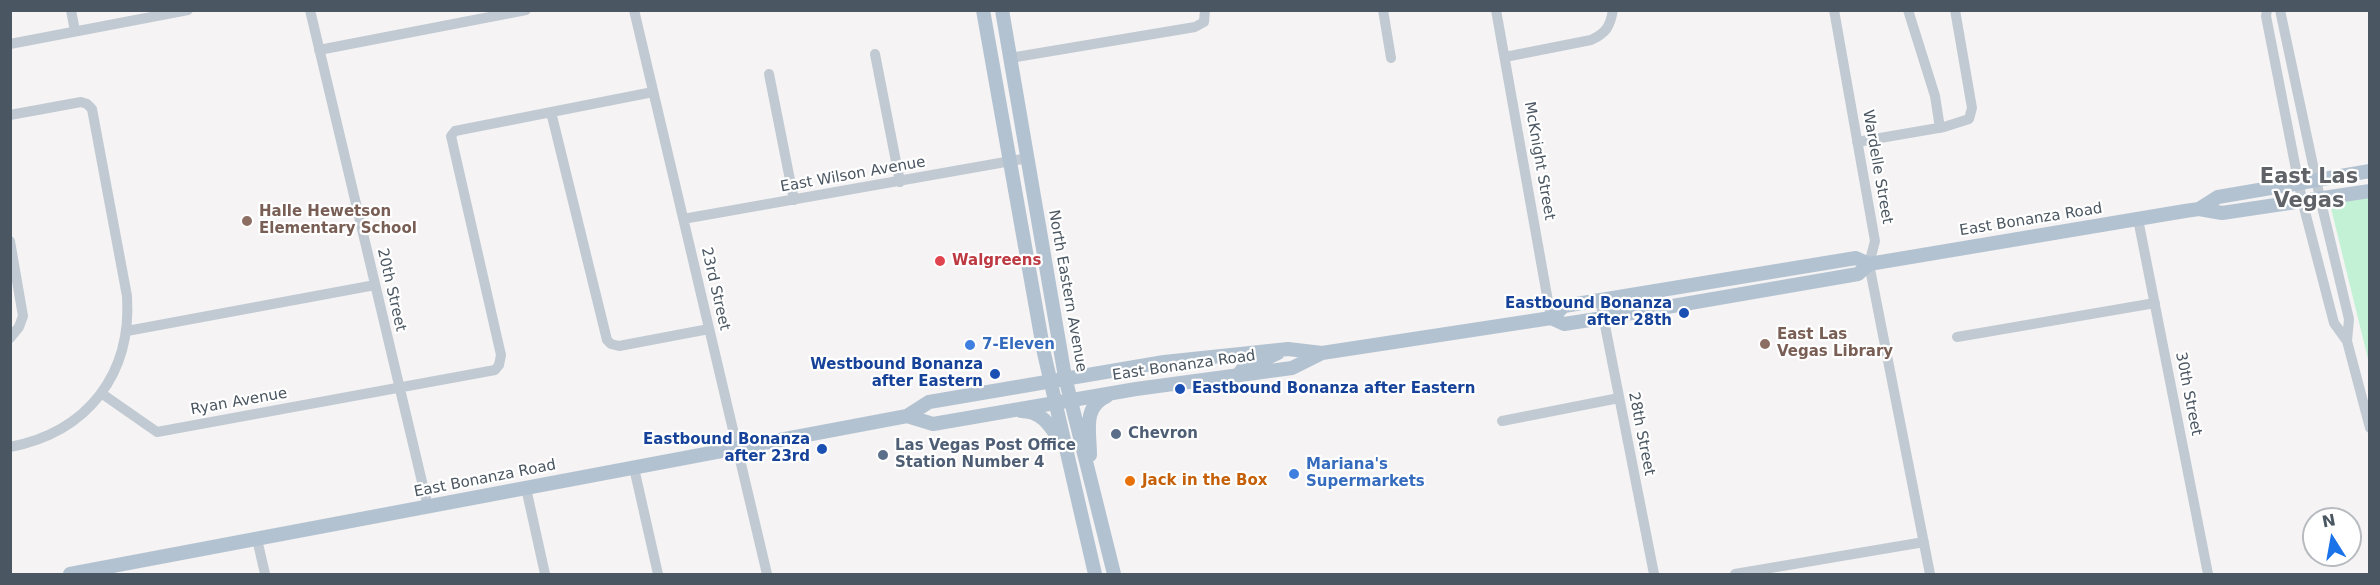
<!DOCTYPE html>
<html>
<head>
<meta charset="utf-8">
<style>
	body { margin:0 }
	#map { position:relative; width:2380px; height:585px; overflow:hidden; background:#f5f3f3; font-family:"DejaVu Sans",sans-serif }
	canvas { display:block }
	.frame { position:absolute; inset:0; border:12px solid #4a5661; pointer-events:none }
	.north { position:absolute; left:2302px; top:507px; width:60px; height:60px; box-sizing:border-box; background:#fff; border:2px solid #b7bbc0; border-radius:50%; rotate:349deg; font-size:16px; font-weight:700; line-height:24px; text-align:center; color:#4a5661 }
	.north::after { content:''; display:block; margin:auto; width:21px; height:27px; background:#1a73e8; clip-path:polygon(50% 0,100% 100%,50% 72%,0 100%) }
</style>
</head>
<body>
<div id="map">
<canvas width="2380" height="585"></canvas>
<div class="frame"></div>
<div class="north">N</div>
</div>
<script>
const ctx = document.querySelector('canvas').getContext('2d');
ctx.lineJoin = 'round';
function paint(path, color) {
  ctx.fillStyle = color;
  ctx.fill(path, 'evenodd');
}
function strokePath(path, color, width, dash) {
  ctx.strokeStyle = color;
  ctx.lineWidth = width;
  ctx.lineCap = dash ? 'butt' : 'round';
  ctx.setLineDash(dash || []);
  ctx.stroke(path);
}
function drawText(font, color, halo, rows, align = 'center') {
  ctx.font = font + ' "DejaVu Sans",sans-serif';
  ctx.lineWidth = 4.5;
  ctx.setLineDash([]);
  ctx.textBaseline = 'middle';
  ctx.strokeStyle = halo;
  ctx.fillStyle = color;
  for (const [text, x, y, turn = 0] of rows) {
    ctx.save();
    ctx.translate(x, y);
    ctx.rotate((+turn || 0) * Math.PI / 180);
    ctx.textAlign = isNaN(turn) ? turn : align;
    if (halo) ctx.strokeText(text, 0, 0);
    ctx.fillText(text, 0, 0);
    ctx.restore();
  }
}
paint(new Path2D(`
	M2369 197V363L2330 204Z`), '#c3f1d5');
strokePath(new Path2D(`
	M71 10 75 31
	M310 10 428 507
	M634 10 767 574
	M1383 10 1391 58
	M1496 10 1551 318
	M1834 10 1875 241 1869 264 1930 574
	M1908 10 1935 96 1940 128
	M2267 10 2266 16 2302 200 2334 323 2347 341
	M2280 10 2320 198 2349 319 2347 341 2370 428
	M10 44 188 10
	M319 50 526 10
	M875 54 900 182
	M1505 57 1591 40C1606 33 1610 27 1613 10
	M1010 58 1195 27 1204 22 1205 10
	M769 74 794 200
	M551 112 607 340 611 344 619 346 709 329
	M10 115 81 102 87 104 92 109 127 296C132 374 88 432 10 447
	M1857 142 1944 127 1969 119 1972 108 1955 10
	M683 219 1028 158
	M2138 219 2208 574
	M10 241 23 316 19 327 10 338
	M1600 300 1654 574
	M127 331 375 285
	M1957 337 2155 303
	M101 393 157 432 495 370 499 365 501 355 451 136 455 131 653 92
	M1502 421 1619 398
	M634 468 658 574
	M526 488 545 574
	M257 539 265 574
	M1735 574 1924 542`), '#c1cad2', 10);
strokePath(new Path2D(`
	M983 10 1044 353 1095 574
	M1002 10 1065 377 1114 574
	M2199 209 2218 197 2370 171
	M1551 318 1564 324 1603 318 1858 274 1869 264 2185 211 2199 209 2222 213 2370 191
	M1238 375 1247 364 1257 363 1278 353
	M1021 411C1041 411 1049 424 1059 439
	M907 416 933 424 1136 389 1292 368 1322 353
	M1090 455C1090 432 1082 407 1107 396
	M70 574 907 416 929 402 1164 362 1288 349 1322 353 1551 318 1564 306 1856 258 1869 264`), '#b3c2d1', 14);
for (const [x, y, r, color] of [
	[247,221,6,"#8d6e63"],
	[940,261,6,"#e0444e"],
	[1684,313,6,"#1a4fb4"],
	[1765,344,6,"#8d6e63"],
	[970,345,6,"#3f7fe0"],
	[995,374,6,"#1a4fb4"],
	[1180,389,6,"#1a4fb4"],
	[1116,434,6,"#5c6f8a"],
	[822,449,6,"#1a4fb4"],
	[883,455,6,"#5c6f8a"],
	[1294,474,6,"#3f7fe0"],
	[1130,481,6,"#e8710a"]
]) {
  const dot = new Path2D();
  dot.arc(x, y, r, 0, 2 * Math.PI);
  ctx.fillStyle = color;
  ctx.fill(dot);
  strokePath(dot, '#fff', 2);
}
drawText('15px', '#4a5661', '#fff', [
	["McKnight Street",1539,161,80],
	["Wardelle Street",1877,167,80],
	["East Wilson Avenue",853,175,-10],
	["East Bonanza Road",2031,220,-9],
	["23rd Street",715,289,77],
	["20th Street",391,290,77],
	["North Eastern Avenue",1067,291,80],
	["East Bonanza Road",1184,366,-8],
	["30th Street",2188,394,79],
	["Ryan Avenue",239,402,-10],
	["28th Street",1641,434,79],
	["East Bonanza Road",485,479,-11]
]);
drawText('bold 15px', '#785e54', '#fff', [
	["Halle Hewetson",259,212],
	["Elementary School",259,229],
	["East Las",1777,335],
	["Vegas Library",1777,352]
], 'left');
drawText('bold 15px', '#be3a42', '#fff', [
	["Walgreens",952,261]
], 'left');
drawText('bold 15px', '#164399', '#fff', [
	["Eastbound Bonanza",1672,304],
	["after 28th",1672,321],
	["Westbound Bonanza",983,365],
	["after Eastern",983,382],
	["Eastbound Bonanza after Eastern",1192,389,"left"],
	["Eastbound Bonanza",810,440],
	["after 23rd",810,457]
], 'right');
drawText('bold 15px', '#366cbe', '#fff', [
	["7-Eleven",982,345],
	["Mariana's",1306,465],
	["Supermarkets",1306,482]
], 'left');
drawText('bold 15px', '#4e5e75', '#fff', [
	["Chevron",1128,434],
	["Las Vegas Post Office",895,446],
	["Station Number 4",895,463]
], 'left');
drawText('bold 15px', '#c56008', '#fff', [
	["Jack in the Box",1142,481]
], 'left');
drawText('bold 21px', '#5f6368', '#fff', [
	["East Las",2309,178],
	["Vegas",2309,202]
]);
</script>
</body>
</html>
